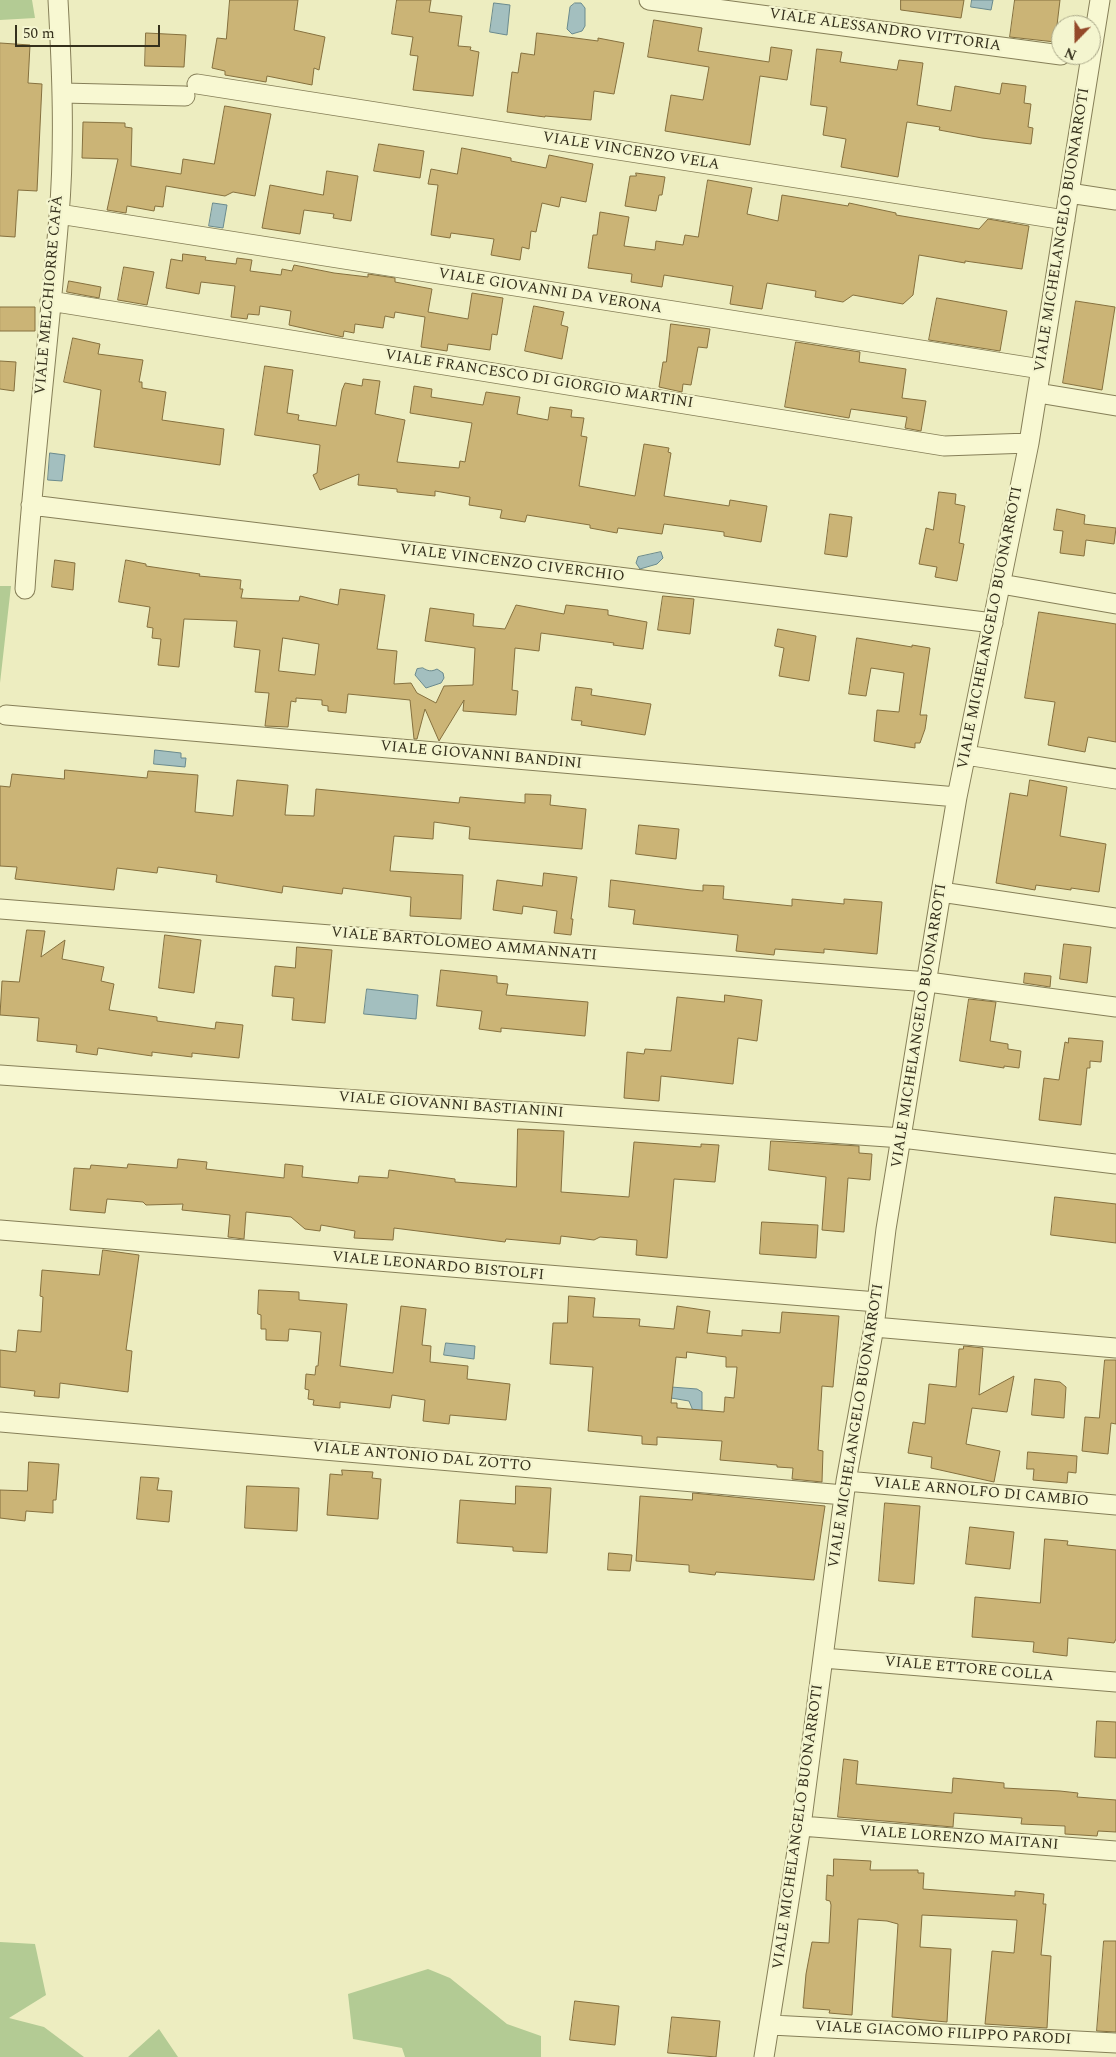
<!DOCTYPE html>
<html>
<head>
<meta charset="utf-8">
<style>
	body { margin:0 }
	#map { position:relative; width:1116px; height:2057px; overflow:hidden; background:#ededc0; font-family:Spectral,serif }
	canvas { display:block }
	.north { position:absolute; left:1051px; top:15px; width:50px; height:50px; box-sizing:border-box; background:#f4f5cf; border:1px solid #a8a687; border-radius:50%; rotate:202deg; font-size:14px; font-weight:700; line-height:20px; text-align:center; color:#35301c }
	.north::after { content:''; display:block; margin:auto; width:18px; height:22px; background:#944929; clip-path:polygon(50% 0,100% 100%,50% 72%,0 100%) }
	.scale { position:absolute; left:15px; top:25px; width:145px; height:22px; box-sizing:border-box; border:2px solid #35301c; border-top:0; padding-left:6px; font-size:15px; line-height:18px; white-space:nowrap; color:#35301c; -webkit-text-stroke:4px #f4f5cf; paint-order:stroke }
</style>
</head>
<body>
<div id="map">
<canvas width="1116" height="2057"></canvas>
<div class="north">N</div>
<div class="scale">50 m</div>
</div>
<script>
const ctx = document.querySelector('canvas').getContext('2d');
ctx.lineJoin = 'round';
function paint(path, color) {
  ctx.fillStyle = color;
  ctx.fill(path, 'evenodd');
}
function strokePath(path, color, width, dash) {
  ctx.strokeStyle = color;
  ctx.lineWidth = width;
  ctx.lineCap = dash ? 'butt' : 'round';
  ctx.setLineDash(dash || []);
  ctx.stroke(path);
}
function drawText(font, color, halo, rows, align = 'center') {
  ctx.font = font + ' Spectral,serif';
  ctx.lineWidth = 4.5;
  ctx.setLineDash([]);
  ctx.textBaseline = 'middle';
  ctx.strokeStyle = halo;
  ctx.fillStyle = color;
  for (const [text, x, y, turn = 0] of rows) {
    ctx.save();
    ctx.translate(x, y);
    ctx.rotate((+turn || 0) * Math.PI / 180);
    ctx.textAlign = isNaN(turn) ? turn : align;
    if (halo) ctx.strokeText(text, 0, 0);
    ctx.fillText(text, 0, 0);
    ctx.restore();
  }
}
paint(new Path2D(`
	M0 0H32L35 18 0 20Z
	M0 586H11L0 683Z
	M0 1942 35 1944 46 1995 9 2018 44 2027 84 2057H0Z
	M428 1969 450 1978 507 2024 541 2036V2057H405L402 2048 353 2039 348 1994Z
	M159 2029 178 2057H128Z`), '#b3cb94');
const water = new Path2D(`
	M972 0H993L991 10 971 7Z
	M494 3 510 5 507 35 490 32Z
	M575 3H581L585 8V26L582 31 572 34 567 29 570 7Z
	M213 203 227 205 223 228 209 226Z
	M50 453 65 455 62 481 48 480Z
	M661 552 663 558 657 564 640 569 636 563 638 557Z
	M423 668C428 671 431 672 437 669L443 673 444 678 441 683 426 688 415 675 417 669Z
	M155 750 181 753V758H186L185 767 154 764Z
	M367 989 418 995 416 1019 364 1014Z
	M446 1343 475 1346 474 1359 444 1355Z
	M671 1387 697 1389 702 1392V1414L694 1413 689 1401 671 1398Z`);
paint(water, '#a3bfbf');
strokePath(water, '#6a8a8d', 1);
const building = new Path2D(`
	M230 0H298L294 30 325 37 319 70 314 68 312 85 267 76 266 82 225 75V71L212 68 217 38 226 39Z
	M397 0H431L429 12 462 16 458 46 471 47 470 50 479 52 473 96 413 90 418 56 410 55 413 37 392 34Z
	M901 0H964L961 18 901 10Z
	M1015 0H1060L1055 42 1010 37Z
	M654 20 702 28 698 51 769 62 771 47 792 50 787 80 760 76 750 145 665 131 671 95 703 100 709 67 648 57Z
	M146 33 186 35 184 67 145 66Z
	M537 33 598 41V38L624 43 614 94 594 91 591 120 545 116V117L507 112 512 72 518 73 521 53 534 55Z
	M0 43 30 45 28 83 42 84 37 191 18 190 15 237 0 236Z
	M817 49 842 52 840 62 897 70 899 60 923 63 917 105 951 111 955 86 1000 94 1002 83 1026 86 1024 103 1031 104 1028 127 1033 128 1031 144 982 138 939 130 940 127 907 122 898 177 841 167 846 139 823 135 827 107 811 105Z
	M225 106 271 114 255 196 233 192 225 196 166 186 163 207 155 206 154 211 127 206 126 213 107 210 118 159 82 158 83 122 125 123V127L132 128 131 166 181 174 183 159 214 164Z
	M379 144 424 151 420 178 374 171Z
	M462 148 511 158V161L546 168 549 155 593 164 586 202 561 197 559 207 542 203 536 232 531 231 529 249 522 247 520 260 491 255 494 239 451 233 450 238 431 235 438 185 428 184 431 169 457 174Z
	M327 171 358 176 351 221 333 218 334 214 304 210 300 234 262 228 270 185 323 195Z
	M636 173 665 177 662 195H659L656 211 625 206 630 176H636Z
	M708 180 752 188 747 214 778 221 782 195 848 206 849 203 896 213V215L979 229 988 219 1029 226 1022 269 965 261V263L919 255 913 295 903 304 853 295 843 302 815 297 816 291 767 283 762 309 730 304 733 286 664 275 662 287 631 282 632 274 588 268 593 235H597L600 212 629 217 624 246 655 250 656 241 683 245 685 235 698 237Z
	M183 254 206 257 205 260 236 264 237 258 252 260 250 271 281 275 282 269 292 271 294 265 334 273 368 277V274L395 278V282L432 289 428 312 468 319 472 293 503 298 497 335 492 334 490 350 448 344 447 351 421 347 425 317 395 312 394 318 385 316 383 328 355 324 354 333 344 331 343 337 289 325 291 311 260 306 259 315 248 314 247 319 231 317 235 286 201 282 199 294 166 288 171 259 182 261Z
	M124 267 154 272 147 305 118 300Z
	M69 281 101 287 99 298 67 292Z
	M937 298 1007 311 1000 351 929 340Z
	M1076 301 1115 307 1102 390 1063 383Z
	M534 306 564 312 561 325 568 327 562 359 525 351Z
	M0 307H35V331H0Z
	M671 324 710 329 707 348 698 347 691 385 683 384 682 392 659 387 663 362H666Z
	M73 338 100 344 98 354 143 360 139 382H142V388L166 392 162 420 224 429 220 465 94 447 101 390 64 382Z
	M796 342 860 352 859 362 906 369 902 398 926 401 921 431 905 428 907 417 851 409 849 418 785 407Z
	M0 361 16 362 14 391 0 389Z
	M265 366 293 370 287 413 299 415 298 420 336 426 342 390 345 383 362 386 363 379 380 381 375 414 405 420 397 462 459 468 460 461 465 462 472 423 410 413 414 386 432 389 431 397 483 405 486 392 520 397 517 414 548 420 550 407 572 410 571 417 584 418 581 436 587 437 579 486 635 496 644 444 669 448 668 452 671 453 664 496 729 506 730 500 767 506 761 542 724 536V532L664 524 662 534 618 528 617 533 590 528V525L527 515 525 522 500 518 502 510 469 505 470 497 435 491V496L397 492V489L358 485 359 474 320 490 313 475 317 473 320 445 255 435Z
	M939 492 956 494 955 504 965 506 959 543 964 544 957 581 935 577 937 567 919 564 926 528 933 530Z
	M1057 509 1085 515 1084 524 1116 528 1114 544 1086 540 1084 556 1060 553 1063 531 1054 530Z
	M830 514 852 517 847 557 825 554Z
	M55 560 75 563 73 590 52 587Z
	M126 560 146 564V566L200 574 199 576 241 580 240 589H243L241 598 299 601 300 596 338 605 340 589 385 595 377 649 397 651 394 684 411 683 417 693 436 703 444 686 473 685 475 648 425 641 430 608 474 614 473 626 505 629 516 605 564 614 566 605 575 606 608 610V615L647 622 643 649 613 645 614 643 541 633 539 651 515 648 512 690 518 691 516 715 463 711 464 700 439 741 425 709 417 739H414L410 700 348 694 346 713 328 711V706L322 705V700L296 698V702L291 701 288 727 265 726 269 693 255 692 260 650 234 647 237 621 184 619 179 667 158 665 161 639 152 638 153 628 147 627 150 607 119 602ZM283 638 319 644 315 675 279 671Z
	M663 596 694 599 690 634 658 630Z
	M1039 612 1116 624V742L1088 737 1085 752 1048 745 1055 702 1025 698Z
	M778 629 816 636 809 681 779 676 784 648 775 646Z
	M857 638 912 647V645L930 648 920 715H927L925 729 920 743H915V748L874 741 877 710 899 712 904 673 871 668 866 696 849 694Z
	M576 687 592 689 591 695 651 704 645 735 581 725 582 721 572 720Z
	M65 770 147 778 148 771 198 775 195 812 233 816 237 780 288 785 285 815 314 816 316 789 459 803 460 797 525 803V794L551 795 550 805 586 809 582 849 469 839 470 827 434 822 433 839 394 836 390 871 463 875 461 919 410 916 411 897 343 888 342 894 283 886 282 893 216 882 217 875 158 867 157 873 117 868 114 890 15 879 17 867 0 866V786L10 787 12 774 64 779Z
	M1030 780 1067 787 1060 836 1106 844 1099 892 1071 888V890L1036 885 1035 890 996 883 1010 793 1027 796Z
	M639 825 679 829 676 859 636 854Z
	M544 873 577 877 571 919H573L571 935 554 933 557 911 523 906 522 914 493 910 497 880 542 886Z
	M611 880 691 890 703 891V885L724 886 723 899 792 906V899L844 904V899L882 902 877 954 824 949V953L775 949 774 955 736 951 738 935 633 924 635 910 609 907Z
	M27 930 45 931 41 957 65 940 62 959 104 967 101 981 114 984 109 1010 157 1017V1021L215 1029 216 1022 243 1025 239 1058 192 1053V1057L152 1052V1056L98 1048 97 1055 76 1052 77 1045 37 1041 39 1018 0 1015 2 981 19 982Z
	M165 935 201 940 194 993 159 988Z
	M1064 944 1091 947 1087 983 1060 979Z
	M297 947 332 950 325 1023 292 1020 294 998 272 996 275 966 295 968Z
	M441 970 497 976V983L508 984 506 995 588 1002 585 1036 501 1028V1032L479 1029 482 1011 437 1006Z
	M1025 973 1051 976 1050 987 1024 983Z
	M725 995 762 1000 757 1041 738 1038 733 1084 661 1076 659 1101 624 1098 627 1052 644 1054 645 1049 671 1051 677 997 724 1002Z
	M969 999 996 1002 990 1041 1008 1044V1049L1021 1051 1019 1068 1004 1066V1068L960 1061Z
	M1069 1038 1103 1041 1101 1062 1090 1061V1068H1087L1081 1125 1039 1120 1044 1078 1059 1080 1065 1042 1068 1043Z
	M518 1129 564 1131 561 1192 629 1197 634 1142 701 1147V1144L719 1145 715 1182 674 1179 667 1258 636 1255 637 1240 600 1237 594 1240 561 1236 560 1244 506 1239 505 1242 394 1228 393 1240 354 1238 355 1231 321 1225 320 1231 305 1229 291 1217 246 1212 244 1239 228 1237 230 1215 182 1210 183 1204 146 1205 143 1202 107 1199 105 1213 70 1210 74 1168 90 1169 91 1165 127 1168 128 1164 177 1168 178 1159 207 1162 206 1169 284 1178 285 1164 303 1166 302 1177 358 1183 359 1176 388 1178 389 1170 455 1179V1182L516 1187Z
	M771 1141 859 1146V1153L872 1154 870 1180 848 1178 844 1232 822 1230 826 1177 769 1170Z
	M1055 1197 1116 1204V1243L1051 1235Z
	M762 1222 818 1225 816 1258 760 1254Z
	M103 1250 139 1255 126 1350 132 1351 128 1392 60 1383 59 1398 34 1396 35 1391 0 1387V1350L16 1352 18 1330 41 1332 43 1297 40 1296 42 1270 99 1275Z
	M259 1290 299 1292V1300L347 1304 340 1366 393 1373 401 1306 426 1309 422 1345 431 1346 430 1362 468 1366 467 1379 510 1384 506 1420 450 1415 449 1424 423 1421 425 1400 392 1395 390 1408 340 1402V1408L313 1405 314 1400 308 1399 309 1390 305 1389 306 1374 315 1375 316 1366H318L321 1332 289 1329 288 1341 266 1340V1329H261V1315L258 1314Z
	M569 1296 595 1298 593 1317 640 1319 639 1326 674 1329 677 1306 710 1311 707 1333 742 1336V1330L780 1333 782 1312 839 1316 833 1387 822 1386 818 1450 823 1451 822 1482 792 1479 793 1468 777 1467V1465L720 1460 722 1441 657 1437V1445L642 1444V1436L588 1431 593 1367 550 1364 553 1323H567ZM687 1352 726 1357V1367H737L734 1398 725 1397 724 1412 677 1408V1403H671L676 1357 686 1358Z
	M964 1346 983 1348 979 1395 1014 1376 1007 1412 972 1408 966 1444 1000 1451 994 1482 931 1468 932 1457 908 1453 913 1422 925 1424 929 1384 956 1387 959 1349H963Z
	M1105 1360H1116V1424L1111 1423 1108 1454 1082 1451 1085 1417 1099 1418Z
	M1035 1379 1060 1382 1066 1387 1064 1418 1032 1415Z
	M1028 1452 1077 1456 1076 1473 1068 1472 1067 1483 1033 1480 1034 1469H1027Z
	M29 1462 59 1464 56 1500H53V1513L26 1511 25 1521 0 1518V1490L27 1491Z
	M342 1470 373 1472 372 1478 381 1479 378 1519 327 1515 330 1474 342 1475Z
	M141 1477 159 1478 157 1490 172 1491 169 1522 137 1519Z
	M247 1486 299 1488 297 1531 245 1528Z
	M516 1486 551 1488 547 1553 513 1551V1547L457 1543 460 1500 515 1504Z
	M693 1493 825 1506 814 1580 716 1572 715 1575 689 1572V1565L636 1561 640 1496 692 1500Z
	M885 1503 920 1506 914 1584 879 1581Z
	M970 1527 1014 1532 1010 1569 966 1564Z
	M1045 1539 1068 1541 1067 1545 1116 1550V1639L1114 1643 1068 1638 1067 1656 1033 1652 1034 1642 972 1637 975 1597 1040 1603Z
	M609 1553 632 1555 630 1571 608 1570Z
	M1097 1721 1116 1722V1758L1095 1757Z
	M844 1759 858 1761 856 1784 952 1793 953 1778 1004 1783V1788L1060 1791 1078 1793 1077 1797 1116 1800V1832L1098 1831 1097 1836 1065 1834V1826L1021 1824 1022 1818 954 1813 953 1827 838 1817Z
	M834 1859 871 1861 870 1870H918V1873H924L923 1889 1015 1896V1891L1044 1894 1043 1904H1046L1041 1955 1051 1956 1047 2028 985 2024 992 1951 1014 1953 1017 1920 922 1915 920 1947 951 1949 947 2022 892 2017 898 1924 887 1921 858 1919 852 2015 829 2013 830 2010 803 2008 806 1974 812 1942 829 1943 831 1905 830 1901 826 1900 827 1875 833 1876Z
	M1104 1941H1116V2032L1097 2031Z
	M575 2001 619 2006 615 2045 570 2040Z
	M672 2017 720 2021 716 2057 668 2053Z`);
paint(building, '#cbb476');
strokePath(building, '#85703e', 1);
const street = new Path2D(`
	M649 0 1061 55
	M197 84 1065 220
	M63 93 185 96
	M1069 193 1116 200
	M59 214 1041 369
	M50 301 944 446 1029 443
	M1038 393 1116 406
	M31 505 993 623
	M1001 584 1116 604
	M25 589C33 464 49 340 59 216 65 144 62 72 58 0
	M6 715 957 797
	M966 755 1116 779
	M941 892 1116 918
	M0 909 928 982 1116 1007
	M0 1075 902 1138 1116 1164
	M0 1230 877 1302
	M874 1327 1116 1348
	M0 1422 844 1495
	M846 1481 1116 1505
	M823 1658 1116 1682
	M801 1826 1116 1851
	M771 2025 1116 2043
	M764 2057 801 1826 846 1481 874 1327 886 1229 941 892 957 797 1029 443 1100 0`);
strokePath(street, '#867f58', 21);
strokePath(street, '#f8f8d2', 19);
drawText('15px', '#35301c', '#f4f5cf', [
	["VIALE ALESSANDRO VITTORIA",885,31,8],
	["VIALE VINCENZO VELA",631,152,9],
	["VIALE MICHELANGELO BUONARROTI",1063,230,-81],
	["VIALE GIOVANNI DA VERONA",550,292,9],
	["VIALE MELCHIORRE CAFÀ",50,295,-85],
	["VIALE FRANCESCO DI GIORGIO MARTINI",539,380,9],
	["VIALE VINCENZO CIVERCHIO",512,564,7],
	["VIALE MICHELANGELO BUONARROTI",991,628,-79],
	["VIALE GIOVANNI BANDINI",481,756,5],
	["VIALE BARTOLOMEO AMMANNATI",464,945,5],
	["VIALE MICHELANGELO BUONARROTI",920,1026,-81],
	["VIALE GIOVANNI BASTIANINI",451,1106,4],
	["VIALE LEONARDO BISTOLFI",438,1267,5],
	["VIALE MICHELANGELO BUONARROTI",857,1426,-81],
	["VIALE ANTONIO DAL ZOTTO",422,1458,5],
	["VIALE ARNOLFO DI CAMBIO",981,1493,5],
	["VIALE ETTORE COLLA",969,1670,5],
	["VIALE MICHELANGELO BUONARROTI",799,1827,-82],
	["VIALE LORENZO MAITANI",959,1839,4],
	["VIALE GIACOMO FILIPPO PARODI",943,2034,3]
]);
</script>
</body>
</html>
